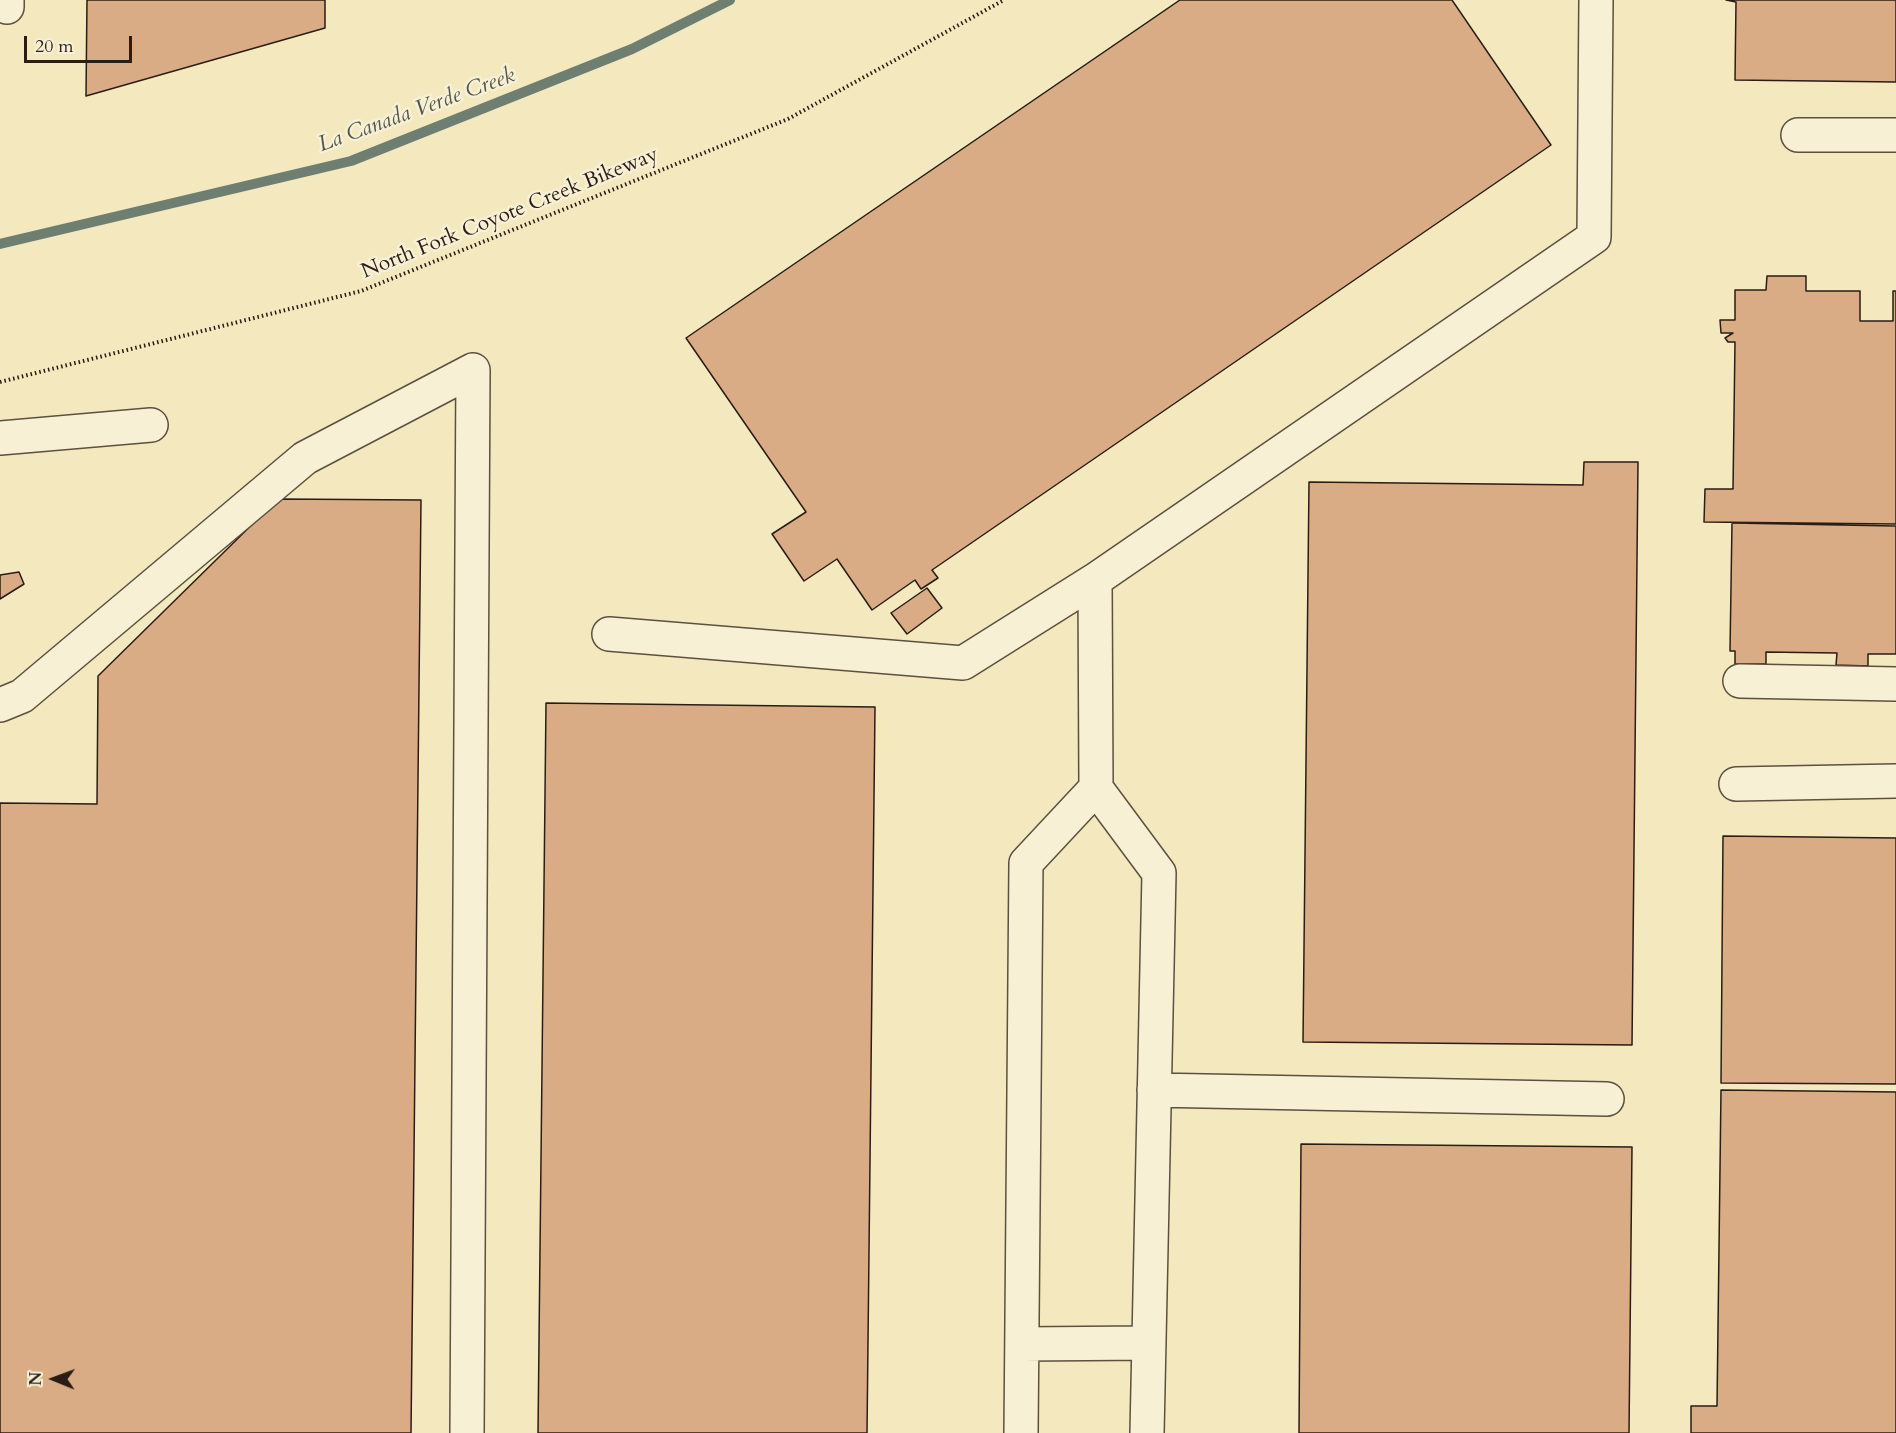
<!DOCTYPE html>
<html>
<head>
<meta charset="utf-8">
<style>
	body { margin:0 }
	#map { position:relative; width:1896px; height:1433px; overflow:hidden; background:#f3e8be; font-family:Cardo,serif }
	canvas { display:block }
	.north { position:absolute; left:24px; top:1349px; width:60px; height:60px; -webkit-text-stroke:4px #f7f0d5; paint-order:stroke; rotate:271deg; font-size:16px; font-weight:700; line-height:24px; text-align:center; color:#2a1d15 }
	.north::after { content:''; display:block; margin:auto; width:21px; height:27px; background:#2a1d15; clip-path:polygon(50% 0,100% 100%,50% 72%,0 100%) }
	.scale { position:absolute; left:24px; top:36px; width:108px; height:27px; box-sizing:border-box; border:3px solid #2a1d15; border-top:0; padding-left:8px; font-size:18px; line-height:21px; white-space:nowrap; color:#2a1d15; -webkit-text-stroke:4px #f7f0d5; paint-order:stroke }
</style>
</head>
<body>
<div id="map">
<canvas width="1896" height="1433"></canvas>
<div class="north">N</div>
<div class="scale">20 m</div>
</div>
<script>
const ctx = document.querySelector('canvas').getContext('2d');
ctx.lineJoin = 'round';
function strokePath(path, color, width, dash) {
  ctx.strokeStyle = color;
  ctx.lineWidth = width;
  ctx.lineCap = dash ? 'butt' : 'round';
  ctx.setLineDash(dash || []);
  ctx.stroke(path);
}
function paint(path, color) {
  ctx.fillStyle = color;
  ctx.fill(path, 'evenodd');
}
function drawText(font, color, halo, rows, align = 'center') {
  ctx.font = font + ' Cardo,serif';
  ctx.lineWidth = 5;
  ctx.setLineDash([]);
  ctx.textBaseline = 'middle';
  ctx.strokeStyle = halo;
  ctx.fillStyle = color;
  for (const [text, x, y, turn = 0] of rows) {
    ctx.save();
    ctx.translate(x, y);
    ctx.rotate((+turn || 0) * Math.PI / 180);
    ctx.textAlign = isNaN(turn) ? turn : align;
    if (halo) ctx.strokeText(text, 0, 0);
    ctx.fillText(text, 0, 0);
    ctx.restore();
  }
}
strokePath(new Path2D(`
	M0 244 351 161 632 49 730 0`), '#6e7f71', 10);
const building = new Path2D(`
	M87 0H325V28L86 96Z
	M1180 0H1452L1551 145 932 570 938 578 921 589 915 580 872 610 837 559 804 581 772 534 806 512 686 338Z
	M1726 0H1896V82L1735 80 1736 2Z
	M1767 276H1806V291H1860V321H1893V291H1896V524L1704 522 1705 489H1733L1735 342H1728L1725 338 1733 333H1721L1720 320H1735V290H1766Z
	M1584 462H1638L1632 1045 1303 1042 1309 482 1583 485Z
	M278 499 421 500 411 1433H0V803L97 804 98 676Z
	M1732 523 1896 526V654H1868V666L1836 665 1837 653 1766 652V664H1735V651H1730Z
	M19 572 24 584 0 599V575Z
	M927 588 942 608 907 634 891 613Z
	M546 703 875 707 867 1433H538Z
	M1723 836 1896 838V1084L1721 1083Z
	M1721 1090 1896 1092V1433H1691V1406H1717Z
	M1301 1144 1632 1147 1629 1433H1299Z`);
paint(building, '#daac86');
strokePath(building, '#2a1d15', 1.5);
const minor = new Path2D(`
	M7 7V0
	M1798 135H1896
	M0 438 151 425
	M609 634 963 663 1095 580
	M1740 681 1896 684
	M0 705 22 696 305 458 473 370 467 1433
	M1736 784 1896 781
	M1154 1090 1607 1099
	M1022 1344 1149 1343
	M1021 1433 1026 863 1096 788
	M1147 1433 1159 873 1096 788 1095 580 1594 237 1596 0`);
strokePath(minor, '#5c503f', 36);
strokePath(new Path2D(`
	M0 382 361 291 788 119 1004 0`), '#2a1d15', 4, [1.5, 3]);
strokePath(minor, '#f7f0d5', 33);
drawText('21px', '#2a1d15', '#f7f0d5', [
	["North Fork Coyote Creek Bikeway",510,214,-22]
]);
drawText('italic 22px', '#52564b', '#f7f0d5', [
	["La Canada Verde Creek",417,111,-20]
]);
</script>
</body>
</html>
